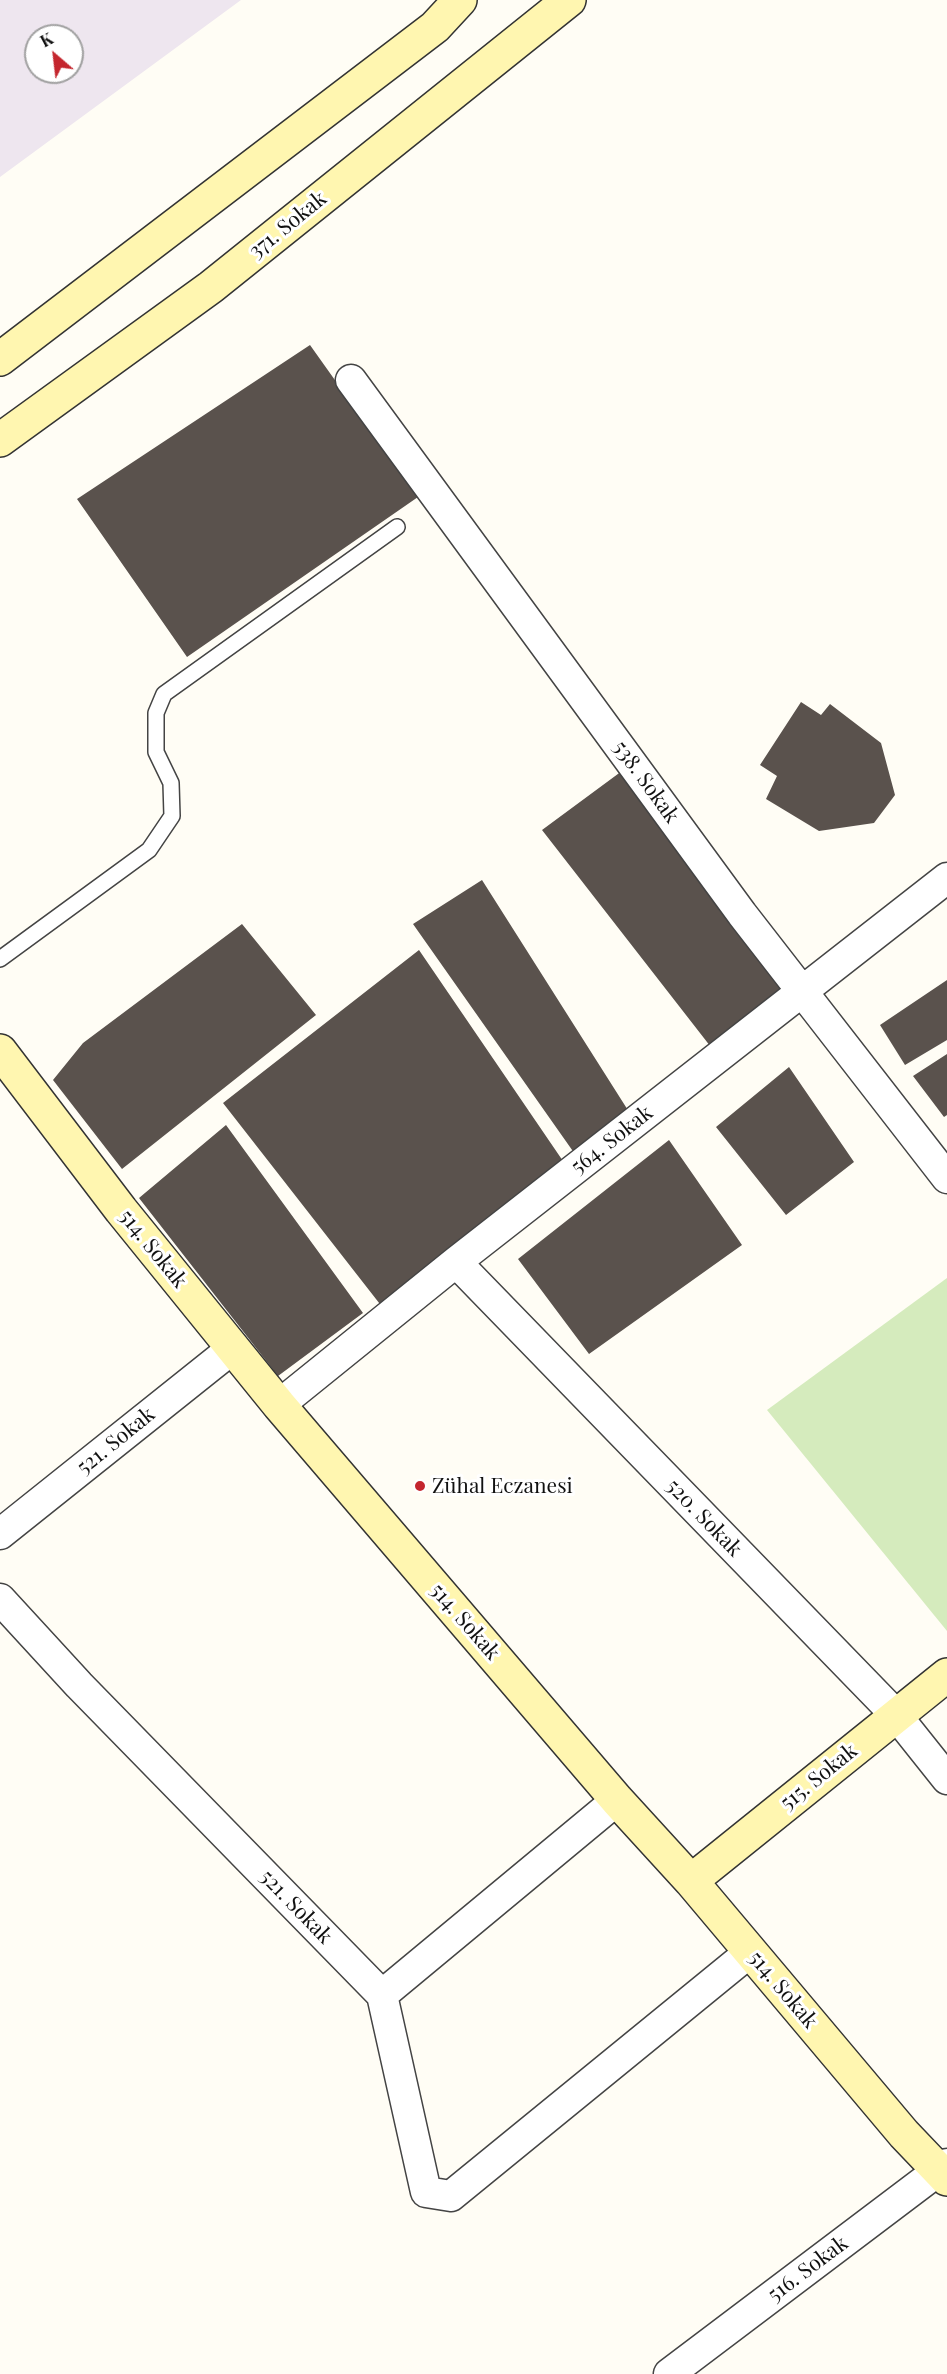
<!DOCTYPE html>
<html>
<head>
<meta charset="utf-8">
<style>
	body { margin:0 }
	#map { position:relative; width:947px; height:2374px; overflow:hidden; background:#fffdf5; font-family:"Playfair Display",serif }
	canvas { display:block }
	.north { position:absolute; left:24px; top:24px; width:60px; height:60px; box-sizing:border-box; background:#fff; border:2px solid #a0a0a0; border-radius:50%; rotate:332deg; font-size:16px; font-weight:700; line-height:24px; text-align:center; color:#111 }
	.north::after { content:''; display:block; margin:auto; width:21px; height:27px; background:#c4262e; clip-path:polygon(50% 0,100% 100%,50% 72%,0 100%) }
</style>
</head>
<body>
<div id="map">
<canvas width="947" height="2374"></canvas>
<div class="north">K</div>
</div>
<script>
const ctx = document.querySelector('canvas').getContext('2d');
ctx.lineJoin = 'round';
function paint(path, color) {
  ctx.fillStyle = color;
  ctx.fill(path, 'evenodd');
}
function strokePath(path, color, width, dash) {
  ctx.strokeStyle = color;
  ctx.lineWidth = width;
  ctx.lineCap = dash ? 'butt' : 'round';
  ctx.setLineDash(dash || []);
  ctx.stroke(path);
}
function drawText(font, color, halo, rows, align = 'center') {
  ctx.font = font + ' "Playfair Display",serif';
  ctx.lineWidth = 6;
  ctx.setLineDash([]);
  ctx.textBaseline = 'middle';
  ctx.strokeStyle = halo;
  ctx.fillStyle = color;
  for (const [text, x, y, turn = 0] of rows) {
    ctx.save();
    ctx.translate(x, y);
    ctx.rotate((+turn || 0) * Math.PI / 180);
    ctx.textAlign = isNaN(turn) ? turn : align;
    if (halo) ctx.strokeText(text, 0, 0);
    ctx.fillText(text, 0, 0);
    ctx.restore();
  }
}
paint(new Path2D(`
	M0 0H241L0 177ZM36 36H72V72H36Z`), '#eee6ef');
paint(new Path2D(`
	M947 1278V1631L767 1410Z`), '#d5ebbd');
paint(new Path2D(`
	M310 345 418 497 187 657 77 499Z
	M801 702 821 715 830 704 881 743 895 795 874 823 819 831 766 799 777 776 760 765Z
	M626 768 795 990 714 1051 542 830Z
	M482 880 631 1115 577 1157 413 924Z
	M242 924 316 1015 122 1169 53 1080 83 1043Z
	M419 950 565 1164 383 1308 223 1103Z
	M947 980V1040L905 1065 880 1025Z
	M947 1054V1115L944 1117 913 1076Z
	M789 1067 854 1162 786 1215 716 1127Z
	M226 1125 363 1313 278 1376 139 1198Z
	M669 1140 742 1245 589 1354 518 1259Z`), '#5a524d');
const lane = new Path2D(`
	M0 959 149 850 172 816 171 783 156 752V713L164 694 397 527`);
const street = new Path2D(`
	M351 380 742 914 947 1178
	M456 1262 896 1715 947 1779
	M279 1405 456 1262 947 878
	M0 1534 233 1348
	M0 1599 79 1685 382 1995 617 1800
	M382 1995 426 2192 451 2196 750 1952
	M669 2374 947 2164`);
const secondary = new Path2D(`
	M0 359 435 27 460 0
	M0 440 211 287 569 0
	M0 1051 121 1210 279 1405 617 1800 691 1881 904 2134 947 2179
	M691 1881 947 1675`);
strokePath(lane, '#444', 18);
strokePath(street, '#444', 33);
strokePath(secondary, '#333', 36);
strokePath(lane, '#fff', 15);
strokePath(street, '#fff', 30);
strokePath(secondary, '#fff6b0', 33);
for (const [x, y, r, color] of [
	[420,1486,6,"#c4262e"]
]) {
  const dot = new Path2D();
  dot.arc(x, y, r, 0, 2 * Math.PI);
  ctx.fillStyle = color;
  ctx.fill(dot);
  strokePath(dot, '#fff', 2);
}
drawText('21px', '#111', '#fff', [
	["371. Sokak",288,225,-39],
	["538. Sokak",646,782,54],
	["564. Sokak",612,1140,-38],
	["514. Sokak",153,1249,51],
	["521. Sokak",116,1441,-39],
	["520. Sokak",704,1518,46],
	["514. Sokak",465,1622,49],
	["515. Sokak",819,1777,-39],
	["521. Sokak",296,1907,46],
	["514. Sokak",783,1990,50],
	["516. Sokak",808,2269,-37]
]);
drawText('21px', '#111', '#fff', [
	["Zühal Eczanesi",432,1486]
], 'left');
</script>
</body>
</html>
